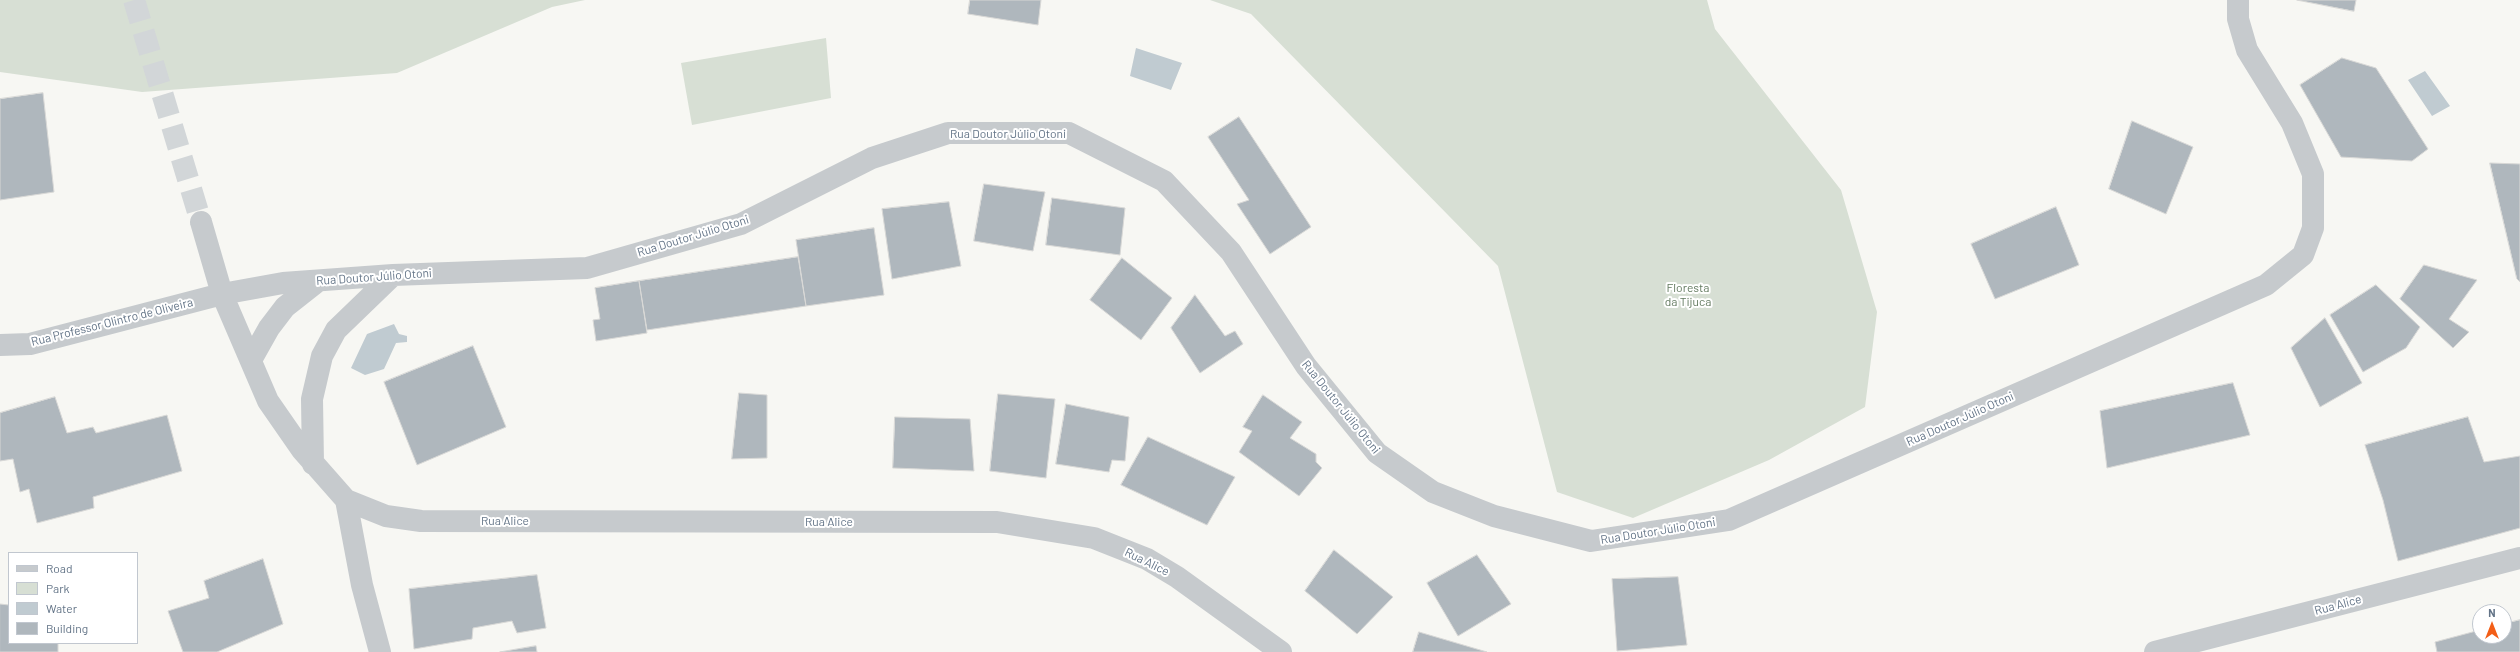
<!DOCTYPE html>
<html>
<head>
<meta charset="utf-8">
<style>
	body { margin:0 }
	#map { position:relative; width:2520px; height:652px; overflow:hidden; background:#f7f7f3; font-family:Barlow,sans-serif }
	canvas { display:block }
	.legend { position:absolute; left:8px; top:552px; width:130px; height:92px; box-sizing:border-box; background:#fff; border:1px solid #c1c7cf; margin:0; padding:5px 7px; list-style:none; font-size:12px; color:#637487 }
	.legend li { display:flex; align-items:center; gap:8px; height:20px }
	.legend b { width:20px; border:1px solid #c1c7cf }
	.north { position:absolute; left:2472px; top:604px; width:40px; height:40px; box-sizing:border-box; background:#fff; border:1px solid #c1c7cf; border-radius:50%; rotate:0deg; font-size:11px; font-weight:700; line-height:16px; text-align:center; color:#637487 }
	.north::after { content:''; display:block; margin:auto; width:14px; height:18px; background:#f35e17; clip-path:polygon(50% 0,100% 100%,50% 72%,0 100%) }
</style>
</head>
<body>
<div id="map">
<canvas width="2520" height="652"></canvas>
<ul class="legend">
<li><b style="height:5px;background:#c6cacd"></b>Road</li>
<li><b style="height:11px;background:#d7dfd4"></b>Park</li>
<li><b style="height:11px;background:#c0cbd1"></b>Water</li>
<li><b style="height:11px;background:#afb7bd"></b>Building</li>
</ul>
<div class="north">N</div>
</div>
<script>
const ctx = document.querySelector('canvas').getContext('2d');
ctx.lineJoin = 'round';
function paint(path, color) {
  ctx.fillStyle = color;
  ctx.fill(path, 'evenodd');
}
function strokePath(path, color, width, dash) {
  ctx.strokeStyle = color;
  ctx.lineWidth = width;
  ctx.lineCap = dash ? 'butt' : 'round';
  ctx.setLineDash(dash || []);
  ctx.stroke(path);
}
function drawText(font, color, halo, rows, align = 'center') {
  ctx.font = font + ' Barlow,sans-serif';
  ctx.lineWidth = 4;
  ctx.setLineDash([]);
  ctx.textBaseline = 'middle';
  ctx.strokeStyle = halo;
  ctx.fillStyle = color;
  for (const [text, x, y, turn = 0] of rows) {
    ctx.save();
    ctx.translate(x, y);
    ctx.rotate((+turn || 0) * Math.PI / 180);
    ctx.textAlign = isNaN(turn) ? turn : align;
    if (halo) ctx.strokeText(text, 0, 0);
    ctx.fillText(text, 0, 0);
    ctx.restore();
  }
}
paint(new Path2D(`
	M0 0H585L552 7 397 73 142 92 0 72Z
	M1210 0H1707L1715 29 1841 190 1877 312 1865 407 1769 460 1633 518 1557 492 1498 266 1251 14Z
	M826 38 831 98 692 125 681 63Z`), '#d7dfd4');
paint(new Path2D(`
	M1136 48 1182 63 1171 90 1130 76Z
	M2425 71 2450 106 2432 116 2408 80Z
	M394 324 399 334 407 336V342L396 343 384 369 365 375 351 368 367 334Z`), '#c0cbd1');
const building = new Path2D(`
	M970 0H1041L1038 25 968 14Z
	M2297 0H2356L2354 11Z
	M2342 58 2376 68 2428 149 2412 161 2341 157 2300 85Z
	M43 93 54 192 0 200V99Z
	M1239 117 1311 227 1270 254 1237 204 1249 200 1208 137Z
	M2132 121 2193 147 2166 214 2109 189Z
	M2490 163 2520 164V282L2517 279Z
	M984 184 1045 192 1033 251 974 241Z
	M1052 198 1125 208 1120 255 1046 245Z
	M949 202 961 266 892 279 882 209Z
	M2056 207 2079 265 1995 299 1971 244Z
	M874 228 884 295 806 306 796 240Z
	M798 257 806 306 647 330 639 281Z
	M1122 258 1172 298 1141 340 1090 300Z
	M2424 265 2477 280 2449 319 2469 332 2453 348 2400 299Z
	M639 281 647 333 596 341 593 320 600 319 595 288Z
	M2376 285 2420 327 2406 348 2363 372 2330 315Z
	M1195 295 1225 336 1235 331 1243 344 1200 373 1171 328Z
	M2325 318 2362 383 2320 407 2291 348Z
	M473 346 506 427 417 465 384 382Z
	M2233 383 2250 435 2107 468 2100 411Z
	M739 393 767 395V458L732 459Z
	M998 394 1055 399 1046 478 990 471Z
	M1263 395 1302 422 1290 438 1316 454V462L1322 468 1299 496 1239 452 1252 431 1243 427Z
	M55 397 67 433 93 427 96 433 167 415 182 471 93 497 94 508 37 523 29 489 20 492 13 459 0 461V413Z
	M1066 404 1129 417 1125 461 1112 460 1109 472 1056 464Z
	M895 417 970 419 974 471 893 468Z
	M2468 417 2484 462 2520 456V528L2398 561 2383 500 2365 445Z
	M1148 437 1235 477 1207 525 1121 485Z
	M1334 550 1393 597 1357 634 1305 591Z
	M1477 555 1511 604 1458 636 1427 583Z
	M263 559 283 624 217 652H183L168 611 209 598 204 581Z
	M537 575 546 628 517 633 512 621 473 628 472 639 414 649 409 589Z
	M1678 577 1687 645 1617 651 1612 579Z
	M0 604 9 605V643H58V652H0Z
	M2520 620V652H2437L2435 642 2480 630V636H2504V624Z
	M1419 632 1487 652H1413Z
	M536 646 537 652H500Z`);
paint(building, '#afb7bd');
strokePath(building, '#d8d8d6', 1);
strokePath(new Path2D(`
	M134 0 201 222`), '#d2d6d8', 22, [22, 11]);
strokePath(new Path2D(`
	M201 222 222 294 268 401 302 450 346 500 362 585 380 652
	M0 345 30 344 222 294 283 283 393 275 587 268 741 224 872 158 948 133H1069L1164 181 1231 252 1306 366 1377 453 1433 492 1494 516 1591 541 1729 520 2266 285 2303 255 2313 228V174L2292 123 2247 50 2238 19V0
	M251 360 269 328 285 307 318 281
	M313 464 312 399 322 356 336 330 393 275
	M346 500 386 516 421 521 997 522 1094 538 1147 559 1177 577 1281 652
	M2155 652 2520 558`), '#c6cacd', 22);
drawText('12px', '#637487', '#fff', [
	["Rua Doutor Júlio Otoni",1008,134],
	["Rua Doutor Júlio Otoni",693,236,-17],
	["Rua Doutor Júlio Otoni",374,277,-4],
	["Rua Professor Olintro de Oliveira",112,322,-14],
	["Rua Doutor Júlio Otoni",1341,407,51],
	["Rua Doutor Júlio Otoni",1960,419,-24],
	["Rua Alice",505,521],
	["Rua Alice",829,522],
	["Rua Doutor Júlio Otoni",1658,531,-9],
	["Rua Alice",1147,562,26],
	["Rua Alice",2338,605,-15]
]);
drawText('12px', '#62795f', '#fff', [
	["Floresta",1688,288],
	["da Tijuca",1688,302]
]);
</script>
</body>
</html>
